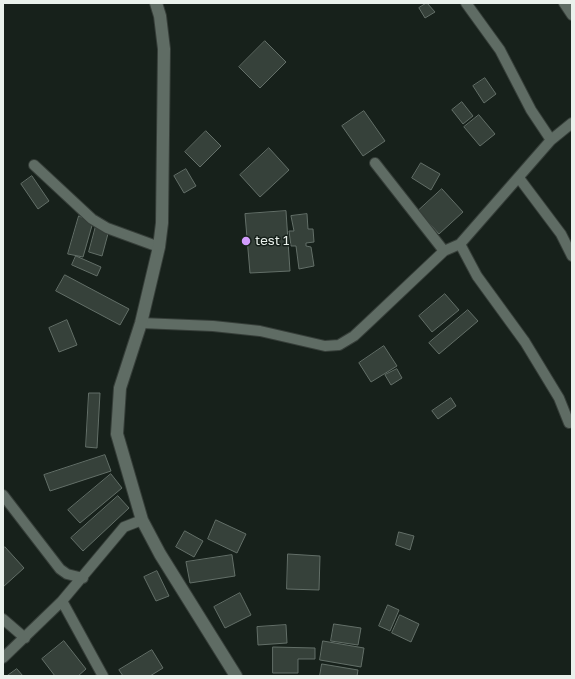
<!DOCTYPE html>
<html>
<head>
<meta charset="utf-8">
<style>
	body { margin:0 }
	#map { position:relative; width:575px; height:679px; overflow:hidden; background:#17211b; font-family:"Golos Text",sans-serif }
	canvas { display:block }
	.frame { position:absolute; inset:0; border:4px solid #eaf1ec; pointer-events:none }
</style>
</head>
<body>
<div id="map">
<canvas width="575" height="679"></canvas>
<div class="frame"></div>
</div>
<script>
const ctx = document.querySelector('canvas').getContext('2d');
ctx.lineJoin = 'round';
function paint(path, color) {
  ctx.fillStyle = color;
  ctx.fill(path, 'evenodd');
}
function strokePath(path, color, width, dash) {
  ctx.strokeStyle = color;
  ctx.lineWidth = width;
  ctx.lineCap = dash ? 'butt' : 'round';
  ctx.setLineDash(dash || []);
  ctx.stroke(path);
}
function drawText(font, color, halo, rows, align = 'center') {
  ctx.font = font + ' "Golos Text",sans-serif';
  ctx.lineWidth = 3;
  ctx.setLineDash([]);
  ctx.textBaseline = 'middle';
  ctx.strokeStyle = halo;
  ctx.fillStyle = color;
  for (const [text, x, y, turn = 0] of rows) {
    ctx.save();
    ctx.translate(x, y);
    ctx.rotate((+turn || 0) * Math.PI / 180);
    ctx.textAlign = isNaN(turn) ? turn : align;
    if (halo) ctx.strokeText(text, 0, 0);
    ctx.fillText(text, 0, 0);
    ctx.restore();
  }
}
const building = new Path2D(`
	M427 3 435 12 425 18 419 8Z
	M265 41 286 62 260 88 239 67Z
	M485 78 496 94 484 103 473 86Z
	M462 102 473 116 463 124 452 110Z
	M364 111 385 141 363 156 342 126Z
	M479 115 495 134 480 146 464 127Z
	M206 131 221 146 200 167 185 152Z
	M269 148 289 170 260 197 240 175Z
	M421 163 440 174 431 190 412 178Z
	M186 169 196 186 184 193 174 176Z
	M32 176 49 201 38 209 21 184Z
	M442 189 463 212 439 234 418 211Z
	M286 211 290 271 250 273 245 214Z
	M307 214 308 229H313L314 242 306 243V246L311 247 314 266 299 269 296 246H291L289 231H294L291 216Z
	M79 216 93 222 83 257 68 254Z
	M96 226 109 230 102 256 89 252Z
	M76 256 101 267 97 276 72 265Z
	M65 275 129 309 120 325 56 291Z
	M445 294 459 310 432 332 419 316Z
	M468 310 478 321 439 354 429 343Z
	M67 320 77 345 59 352 49 328Z
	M384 346 397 366 371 382 359 363Z
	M397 369 402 378 391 385 385 375Z
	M89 393H100L97 448 86 447Z
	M451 398 456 406 438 419 432 411Z
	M105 455 111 471 50 491 44 475Z
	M111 474 122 488 80 523 68 510Z
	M118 496 129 508 83 551 71 538Z
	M216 520 246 534 237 553 208 539Z
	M185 531 203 541 194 557 176 547Z
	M399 532 414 536 410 550 396 545Z
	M5 547 24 568 3 587V549Z
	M288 554 320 556 319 590 287 589Z
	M232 555 235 576 190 583 186 562Z
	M157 571 169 596 156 601 144 577Z
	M240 593 251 615 225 628 214 607Z
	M388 605 399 610 390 631 379 626Z
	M400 615 419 624 411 642 392 633Z
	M334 624 361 628 358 645 331 641Z
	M286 625 287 643 258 645 257 627Z
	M64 641 86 669 78 676H55L42 659Z
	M323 641 364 648 361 667 320 660Z
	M273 647 315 648V659H298V673H273Z
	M152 650 163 668 150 676H123L119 670Z
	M322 664 358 670 357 676H320Z
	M17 669 23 676H7Z`);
paint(building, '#36413a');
strokePath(building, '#636f68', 1);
const minor = new Path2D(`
	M466 3 500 50 531 110 551 140
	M564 3 572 15
	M375 163 444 251
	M34 165 92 219 107 228 159 247
	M519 178 561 234 572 256
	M460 244 477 276 525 342 559 398 569 423
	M141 323 213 326 260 331 325 346 339 345 354 336 369 322 444 251 460 244 551 140 572 123
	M3 495 60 569 67 574 83 578
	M62 601 103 676
	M3 619 25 638
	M3 658 62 601 124 527 142 520`);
const tertiary = new Path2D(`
	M156 3 160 16 164 49 162 223 159 247 141 323 120 388 117 434 142 520 160 554 236 676`);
strokePath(minor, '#363e39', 12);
strokePath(tertiary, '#363e39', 14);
strokePath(minor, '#5f6c64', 10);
strokePath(tertiary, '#5f6c64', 12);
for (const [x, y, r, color] of [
	[246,241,5,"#d29cfd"]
]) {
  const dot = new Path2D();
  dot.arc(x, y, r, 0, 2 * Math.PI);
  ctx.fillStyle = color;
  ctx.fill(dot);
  strokePath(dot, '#17211b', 1.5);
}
drawText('13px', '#eaf1ec', '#17211b', [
	["test 1",255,241]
], 'left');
</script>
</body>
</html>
